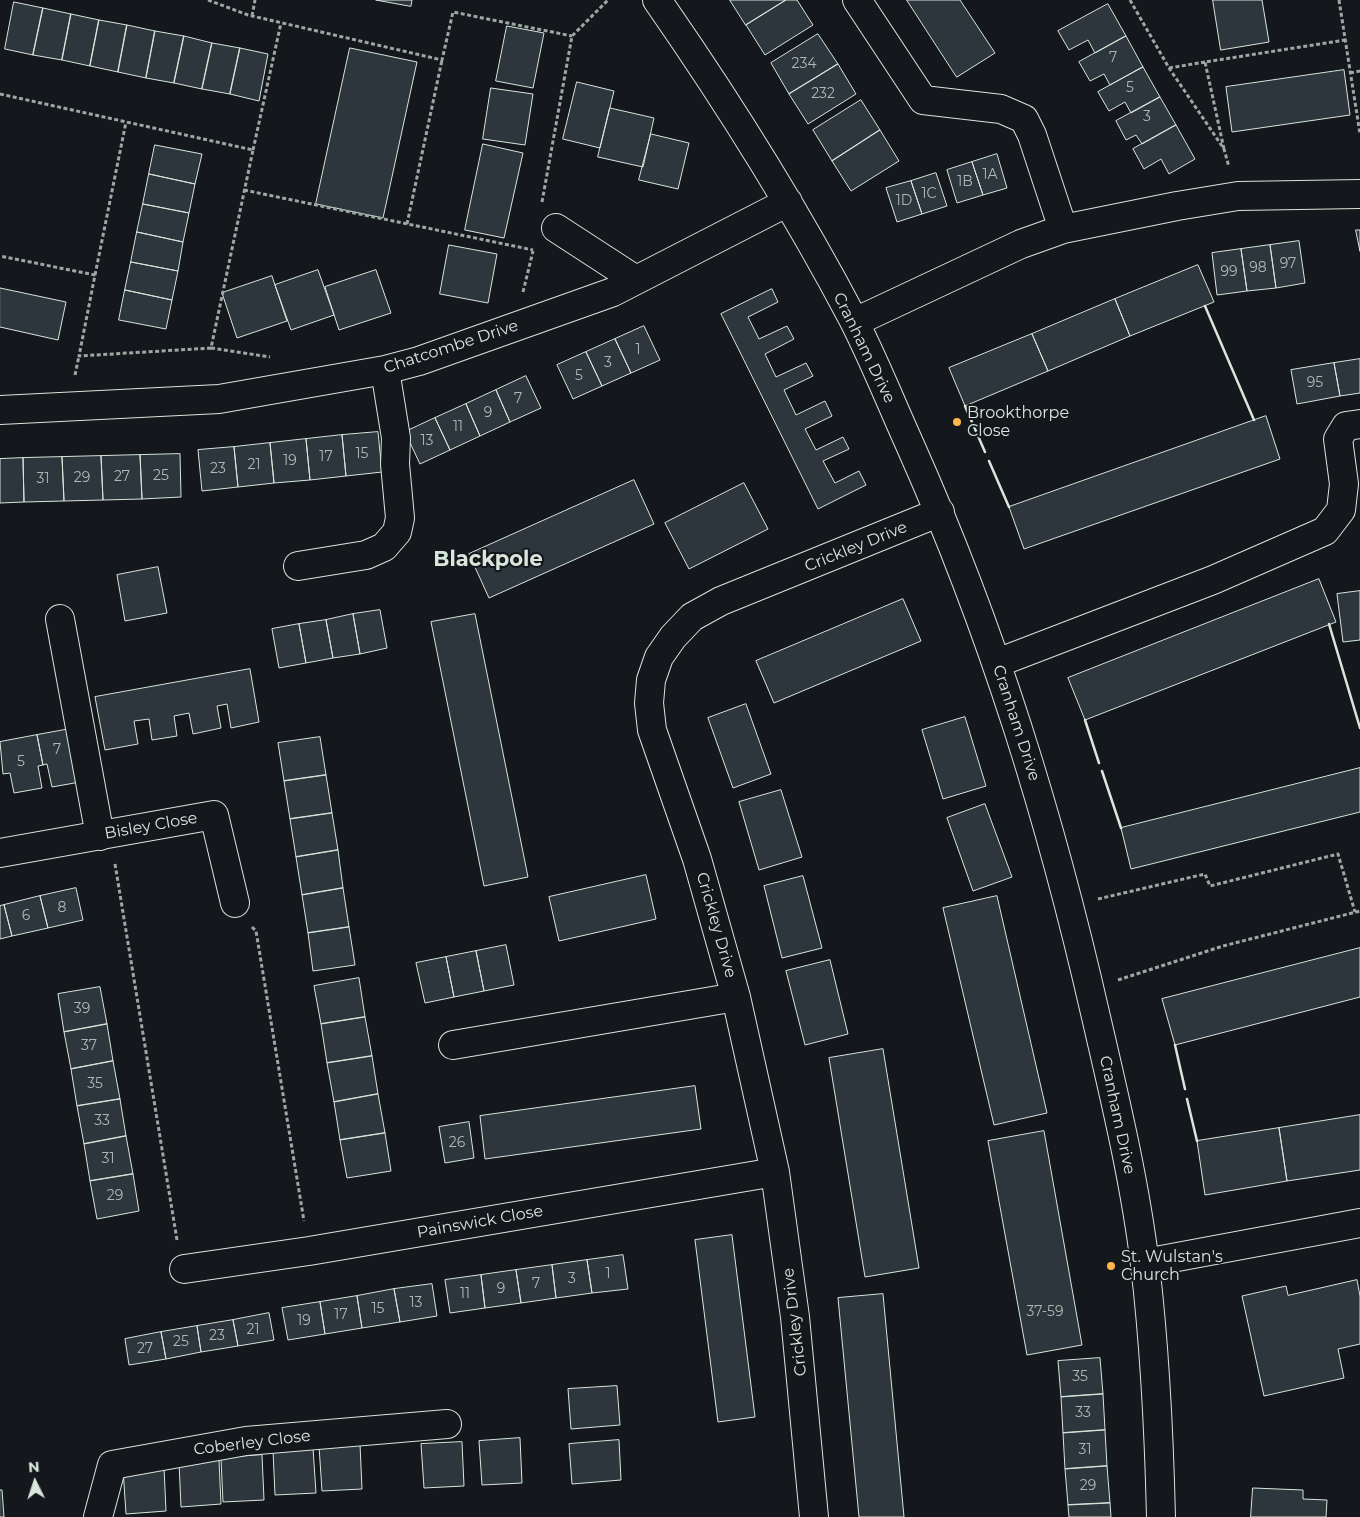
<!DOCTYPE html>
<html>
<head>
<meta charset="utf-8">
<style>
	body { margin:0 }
	#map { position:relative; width:1360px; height:1517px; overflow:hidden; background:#14181c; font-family:Montserrat,sans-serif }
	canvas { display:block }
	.north { position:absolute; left:10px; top:1457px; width:50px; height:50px; -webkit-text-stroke:4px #14181c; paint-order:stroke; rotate:356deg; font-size:14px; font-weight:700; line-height:20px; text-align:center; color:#d8e6dc }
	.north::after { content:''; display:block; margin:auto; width:18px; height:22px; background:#d8e6dc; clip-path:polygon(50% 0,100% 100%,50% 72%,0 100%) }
</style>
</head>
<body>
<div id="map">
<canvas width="1360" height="1517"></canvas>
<div class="north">N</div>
</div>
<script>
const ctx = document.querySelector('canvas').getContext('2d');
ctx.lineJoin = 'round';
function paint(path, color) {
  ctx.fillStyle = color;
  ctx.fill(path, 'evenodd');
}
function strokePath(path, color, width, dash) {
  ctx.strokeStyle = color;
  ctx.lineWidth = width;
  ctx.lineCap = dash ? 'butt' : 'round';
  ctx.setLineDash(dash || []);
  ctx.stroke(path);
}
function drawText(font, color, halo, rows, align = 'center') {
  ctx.font = font + ' Montserrat,sans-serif';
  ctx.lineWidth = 4;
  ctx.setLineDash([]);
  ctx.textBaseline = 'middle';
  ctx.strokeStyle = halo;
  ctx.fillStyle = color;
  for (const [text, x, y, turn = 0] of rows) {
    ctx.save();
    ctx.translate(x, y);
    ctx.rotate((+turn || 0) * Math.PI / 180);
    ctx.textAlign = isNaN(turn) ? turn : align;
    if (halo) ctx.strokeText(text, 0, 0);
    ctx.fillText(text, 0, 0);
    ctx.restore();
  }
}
const building = new Path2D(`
	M376 0H412L411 6Z
	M730 0H786L746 25Z
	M786 0H797L813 25 765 55 746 25Z
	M907 0H960L995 53 957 77Z
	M1213 0H1262L1269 42 1221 50Z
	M14 2 43 8 33 55 5 49Z
	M1108 4 1126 36 1095 53 1088 40 1069 50 1058 31Z
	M43 8 71 14 62 60 33 55Z
	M71 14 99 20 90 66 62 60Z
	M99 20 127 25 118 72 90 66Z
	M127 25 155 31 146 78 118 72Z
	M507 26 544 33 533 88 496 81Z
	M155 31 184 36 174 83 146 78Z
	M818 34 838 64 789 94 771 63Z
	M184 36 212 43 202 89 174 83Z
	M1126 36 1143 67 1110 85 1104 74 1090 81 1079 62Z
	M212 43 240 48 230 94 202 89Z
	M240 48 268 54 259 101 230 94Z
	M350 48 417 62 383 218 316 204Z
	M838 64 856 94 808 124 789 94Z
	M1143 67 1160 97 1131 113 1125 102 1109 111 1098 92Z
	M1344 70 1350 115 1232 132 1226 87Z
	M577 82 614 91 600 148 563 139Z
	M491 88 533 94 525 145 483 139Z
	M1160 97 1176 125 1142 144 1136 135 1126 140 1116 121Z
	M861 100 880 130 832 161 813 130Z
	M610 108 654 118 643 167 598 157Z
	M1176 125 1195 159 1169 174 1161 159 1144 169 1133 149Z
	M880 130 899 161 851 191 832 161Z
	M651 134 689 143 678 189 639 180Z
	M483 144 523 153 504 238 465 230Z
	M155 145 202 154 195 184 149 174Z
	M997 154 1007 188 983 195 972 162Z
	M972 162 983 195 957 203 947 170Z
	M936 173 947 206 922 214 911 181Z
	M149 174 195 184 189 213 143 204Z
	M911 181 922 214 897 222 886 188Z
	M143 204 189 213 183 242 137 232Z
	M1356 230H1360V251Z
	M137 232 183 242 178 271 131 262Z
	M1299 241 1305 283 1276 288 1270 245Z
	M449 245 497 254 488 303 440 294Z
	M1270 245 1276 288 1247 291 1241 249Z
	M1241 249 1247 291 1217 295 1212 253Z
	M131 262 178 271 172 300 125 290Z
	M1198 265 1214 302 1130 336 1115 299Z
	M318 270 334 315 291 330 275 285Z
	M376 270 391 313 339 330 325 287Z
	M272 276 287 321 237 338 222 293Z
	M0 288 66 302 58 340 0 327Z
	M772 289 778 302 748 317 759 339 787 326 794 339 765 354 776 377 806 363 813 376 784 390 796 415 825 401 832 416 805 429 816 450 843 437 849 449 823 461 835 483 859 471 866 485 818 509 721 314Z
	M125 290 172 300 166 329 119 320Z
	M1115 299 1130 336 1048 371 1032 334Z
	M644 326 660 360 631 373 615 339Z
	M1032 334 1048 371 965 406 949 368Z
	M615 339 631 373 602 386 586 352Z
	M586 352 602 386 573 399 557 365Z
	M1360 359V393L1340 396 1334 363Z
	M1334 363 1340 396 1297 404 1291 370Z
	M526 376 541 408 510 422 496 390Z
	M496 390 510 422 480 436 466 404Z
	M466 404 480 436 450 450 435 418Z
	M1266 416 1280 459 1024 549 1009 507Z
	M435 418 450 450 420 464 405 432Z
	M378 432 382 472 346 476 342 435Z
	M342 435 346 476 310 480 306 439Z
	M306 439 310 480 274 483 270 443Z
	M270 443 274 483 238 487 234 447Z
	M234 447 238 487 202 491 198 450Z
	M180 454 181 497 142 499 140 455Z
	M140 455 142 499 103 500 101 456Z
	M101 456 103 500 64 501 62 457Z
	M62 457 64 501 24 502 23 458Z
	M23 458 24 502 0 503V459Z
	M634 480 654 524 489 598 469 554Z
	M744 483 768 529 689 569 665 523Z
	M158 567 167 613 125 621 117 575Z
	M1319 579 1336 622 1085 720 1068 678Z
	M1360 591V640L1343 642 1337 594Z
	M903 599 921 641 774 703 756 661Z
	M380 610 387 648 360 654 353 614Z
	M353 614 360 654 333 658 326 620Z
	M475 614 528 877 484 886 431 622Z
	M326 620 333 658 306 663 299 624Z
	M299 624 306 663 279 668 272 629Z
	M250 669 259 722 231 728 227 704 217 706 221 728 193 734 189 713 174 716 177 736 152 740 149 719 134 721 138 744 105 750 95 697Z
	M746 704 771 774 733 788 708 718Z
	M965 717 986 786 943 799 922 730Z
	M70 729 80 782 52 787 47 764 43 765 37 735Z
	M37 735 43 765 38 766 42 788 14 793 10 773 3 774 0 742Z
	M320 737 326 775 284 781 278 743Z
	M1360 768V812L1131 869 1121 828Z
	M326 775 332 813 290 819 284 781Z
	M781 790 802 857 759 870 739 802Z
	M985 804 1012 877 973 891 947 818Z
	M332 813 338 850 296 857 290 819Z
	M338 850 343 888 302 895 296 857Z
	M646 875 656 919 559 941 549 897Z
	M803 876 822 948 782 958 764 886Z
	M76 888 83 920 48 928 40 896Z
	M343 888 349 927 308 933 302 895Z
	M40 896 48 928 12 936 4 905Z
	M997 896 1047 1113 994 1125 943 908Z
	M4 905 12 936 0 939V906Z
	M349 927 355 965 313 971 308 933Z
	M506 945 514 985 484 991 476 951Z
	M1360 948V997L1175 1045 1162 999Z
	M476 951 484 991 454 997 446 957Z
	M446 957 454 997 425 1003 416 963Z
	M830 960 848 1034 805 1045 786 971Z
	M359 978 365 1017 321 1024 314 986Z
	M100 987 107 1024 64 1032 58 994Z
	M365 1017 372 1056 327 1063 321 1024Z
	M107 1024 113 1061 71 1069 64 1032Z
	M883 1049 919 1268 865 1277 829 1058Z
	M372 1056 378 1094 334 1102 327 1063Z
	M113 1061 120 1099 77 1106 71 1069Z
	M695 1086 701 1129 485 1159 480 1116Z
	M378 1094 385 1133 340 1140 334 1102Z
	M120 1099 126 1136 84 1144 77 1106Z
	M1360 1115V1170L1287 1181 1279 1128Z
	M469 1122 474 1158 445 1163 439 1127Z
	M1279 1128 1287 1181 1205 1195 1197 1141Z
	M1044 1131 1082 1345 1027 1355 988 1141Z
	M385 1133 391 1171 347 1178 340 1140Z
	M126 1136 133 1174 90 1181 84 1144Z
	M133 1174 139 1211 97 1219 90 1181Z
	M732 1235 755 1417 718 1422 695 1240Z
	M623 1255 628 1289 592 1293 587 1260Z
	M587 1260 592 1293 556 1298 552 1265Z
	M552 1265 556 1298 521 1303 516 1270Z
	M516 1270 521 1303 485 1308 481 1275Z
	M481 1275 485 1308 450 1313 445 1280Z
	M1357 1280 1360 1296V1344L1338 1349 1344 1378 1264 1396 1242 1296 1286 1286 1288 1295Z
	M432 1284 437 1316 400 1322 394 1289Z
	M394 1289 400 1322 362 1328 357 1296Z
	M883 1294 904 1517H859L838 1298Z
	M357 1296 362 1328 325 1334 320 1302Z
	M320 1302 325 1334 288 1340 282 1308Z
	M269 1313 274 1340 238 1346 233 1320Z
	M233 1320 238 1346 201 1352 197 1326Z
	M197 1326 201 1352 166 1359 161 1332Z
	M161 1332 166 1359 129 1365 125 1339Z
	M1100 1358 1103 1394 1061 1397 1058 1361Z
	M617 1386 620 1425 571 1429 568 1389Z
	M1103 1394 1105 1430 1063 1433 1061 1397Z
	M1105 1430 1107 1466 1065 1469 1063 1433Z
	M520 1438 522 1483 482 1485 479 1441Z
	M619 1440 621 1480 572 1484 569 1444Z
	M462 1442 464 1486 424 1488 421 1444Z
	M360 1444 362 1489 322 1491 319 1446Z
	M313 1448 316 1493 275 1495 273 1450Z
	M262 1455 264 1500 223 1502 221 1458Z
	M219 1460 221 1504 181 1507 179 1462Z
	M1107 1466 1110 1503 1068 1505 1065 1469Z
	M164 1467 166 1511 126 1514 123 1469Z
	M1253 1488 1303 1490V1499L1327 1500 1326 1517H1251Z
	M0 1490H2L4 1517H0Z
	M1110 1503 1111 1517H1069L1068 1505Z`);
paint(building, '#2c363c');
strokePath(building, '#d8e6dc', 1);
const minor = new Path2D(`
	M657 0C728 102 795 209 853 319 874 360 891 403 910 445 993 631 1051 819 1096 1017 1115 1099 1135 1182 1145 1265 1155 1349 1159 1433 1161 1517
	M857 0 923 100 1001 109 1024 119 1032 135 1063 229
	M556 228 636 280
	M855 322 1021 244 1063 229 1177 206 1238 196 1360 194
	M0 410 219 399 385 370 419 361 613 292 788 202
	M298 566 366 555 384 547 397 532 400 518 395 464 396 438 385 370
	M60 619 100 836
	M997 663 1213 580 1325 531 1341 510 1344 484 1338 439 1346 426 1360 424
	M0 853 214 815 235 903
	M453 1045 736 997
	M1145 1263 1360 1223
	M184 1269 309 1251 775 1172
	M98 1517 112 1465 246 1441 447 1424
	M814 1517 795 1317 775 1172 736 997 697 859 652 730 649 703 651 680 659 657 673 637 692 617 721 601 940 512`);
strokePath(minor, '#d8e6dc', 30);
strokePath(new Path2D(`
	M208 0 248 15 442 60 453 12 572 36
	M1130 0 1169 68 1224 149 1229 167
	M1339 0 1360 134
	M252 16 255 0
	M1169 68 1205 62
	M1350 73 1360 71
	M0 94 253 150 211 348 79 356 95 275 0 256
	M1224 149 1205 62 1345 40
	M253 150 281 23
	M244 190 533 250
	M542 202 572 36 608 0
	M407 224 442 60
	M95 275 126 122
	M523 292 533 251
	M211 348 270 357
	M75 375 79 356
	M115 864 177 1240
	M1098 899 1205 874 1210 886 1338 854 1355 912
	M252 927 256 931 304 1221
	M1118 980 1223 946 1360 911`), '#9da8a2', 3, [4, 2.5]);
strokePath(minor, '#14181c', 28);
strokePath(new Path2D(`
	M1205 306 1254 420
	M965 406 985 452
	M989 461 1009 507
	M1329 624 1360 728
	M1085 720 1099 763
	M1102 771 1121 828
	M1175 1045 1185 1089
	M1187 1099 1197 1141`), '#d8e6dc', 2.5);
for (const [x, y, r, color] of [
	[957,422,5,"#ffb74d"],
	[1111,1266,5,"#ffb74d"]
]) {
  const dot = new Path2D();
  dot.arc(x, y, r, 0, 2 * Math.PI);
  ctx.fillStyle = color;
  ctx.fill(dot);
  strokePath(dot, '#14181c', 2);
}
drawText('14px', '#adbab4', null, [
	["7",1113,58],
	["234",804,64],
	["5",1130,88],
	["232",823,94],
	["3",1147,117],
	["1A",990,175],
	["1B",965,182],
	["1C",929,194],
	["1D",904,201],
	["97",1288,264],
	["98",1258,268],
	["99",1229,272],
	["1",638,350],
	["3",608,363],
	["5",579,376],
	["95",1315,383],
	["7",518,399],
	["9",488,413],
	["11",458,427],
	["13",427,441],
	["15",362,454],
	["17",326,457],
	["19",290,461],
	["21",254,465],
	["23",218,469],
	["25",161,476],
	["27",122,477],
	["29",82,478],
	["31",43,479],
	["7",57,750],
	["5",21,762],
	["8",62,908],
	["6",26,916],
	["39",82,1009],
	["37",89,1046],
	["35",95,1084],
	["33",102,1121],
	["26",457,1143],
	["31",108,1159],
	["29",115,1196],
	["1",608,1274],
	["3",572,1279],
	["7",536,1284],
	["9",501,1289],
	["11",465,1294],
	["13",416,1303],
	["15",378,1309],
	["37-59",1045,1312],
	["17",341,1315],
	["19",304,1321],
	["21",253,1330],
	["23",217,1336],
	["25",181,1342],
	["27",145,1349],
	["35",1080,1377],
	["33",1083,1413],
	["31",1085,1450],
	["29",1088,1486]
]);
drawText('16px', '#d8e6dc', '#14181c', [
	["Chatcombe Drive",451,347,-18],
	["Cranham Drive",864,348,64],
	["Crickley Drive",856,547,-22],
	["Cranham Drive",1016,723,72],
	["Bisley Close",151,826,-10],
	["Crickley Drive",716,925,74],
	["Cranham Drive",1117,1115,78],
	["Painswick Close",480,1222,-10],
	["Crickley Drive",795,1322,-97],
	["Coberley Close",252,1443,-7]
]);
drawText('16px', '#d8e6dc', '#14181c', [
	["Brookthorpe",967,413],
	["Close",967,431],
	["St. Wulstan's",1121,1257],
	["Church",1121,1275]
], 'left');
drawText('bold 21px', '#d8e6dc', '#14181c', [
	["Blackpole",488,560]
]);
</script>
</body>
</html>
